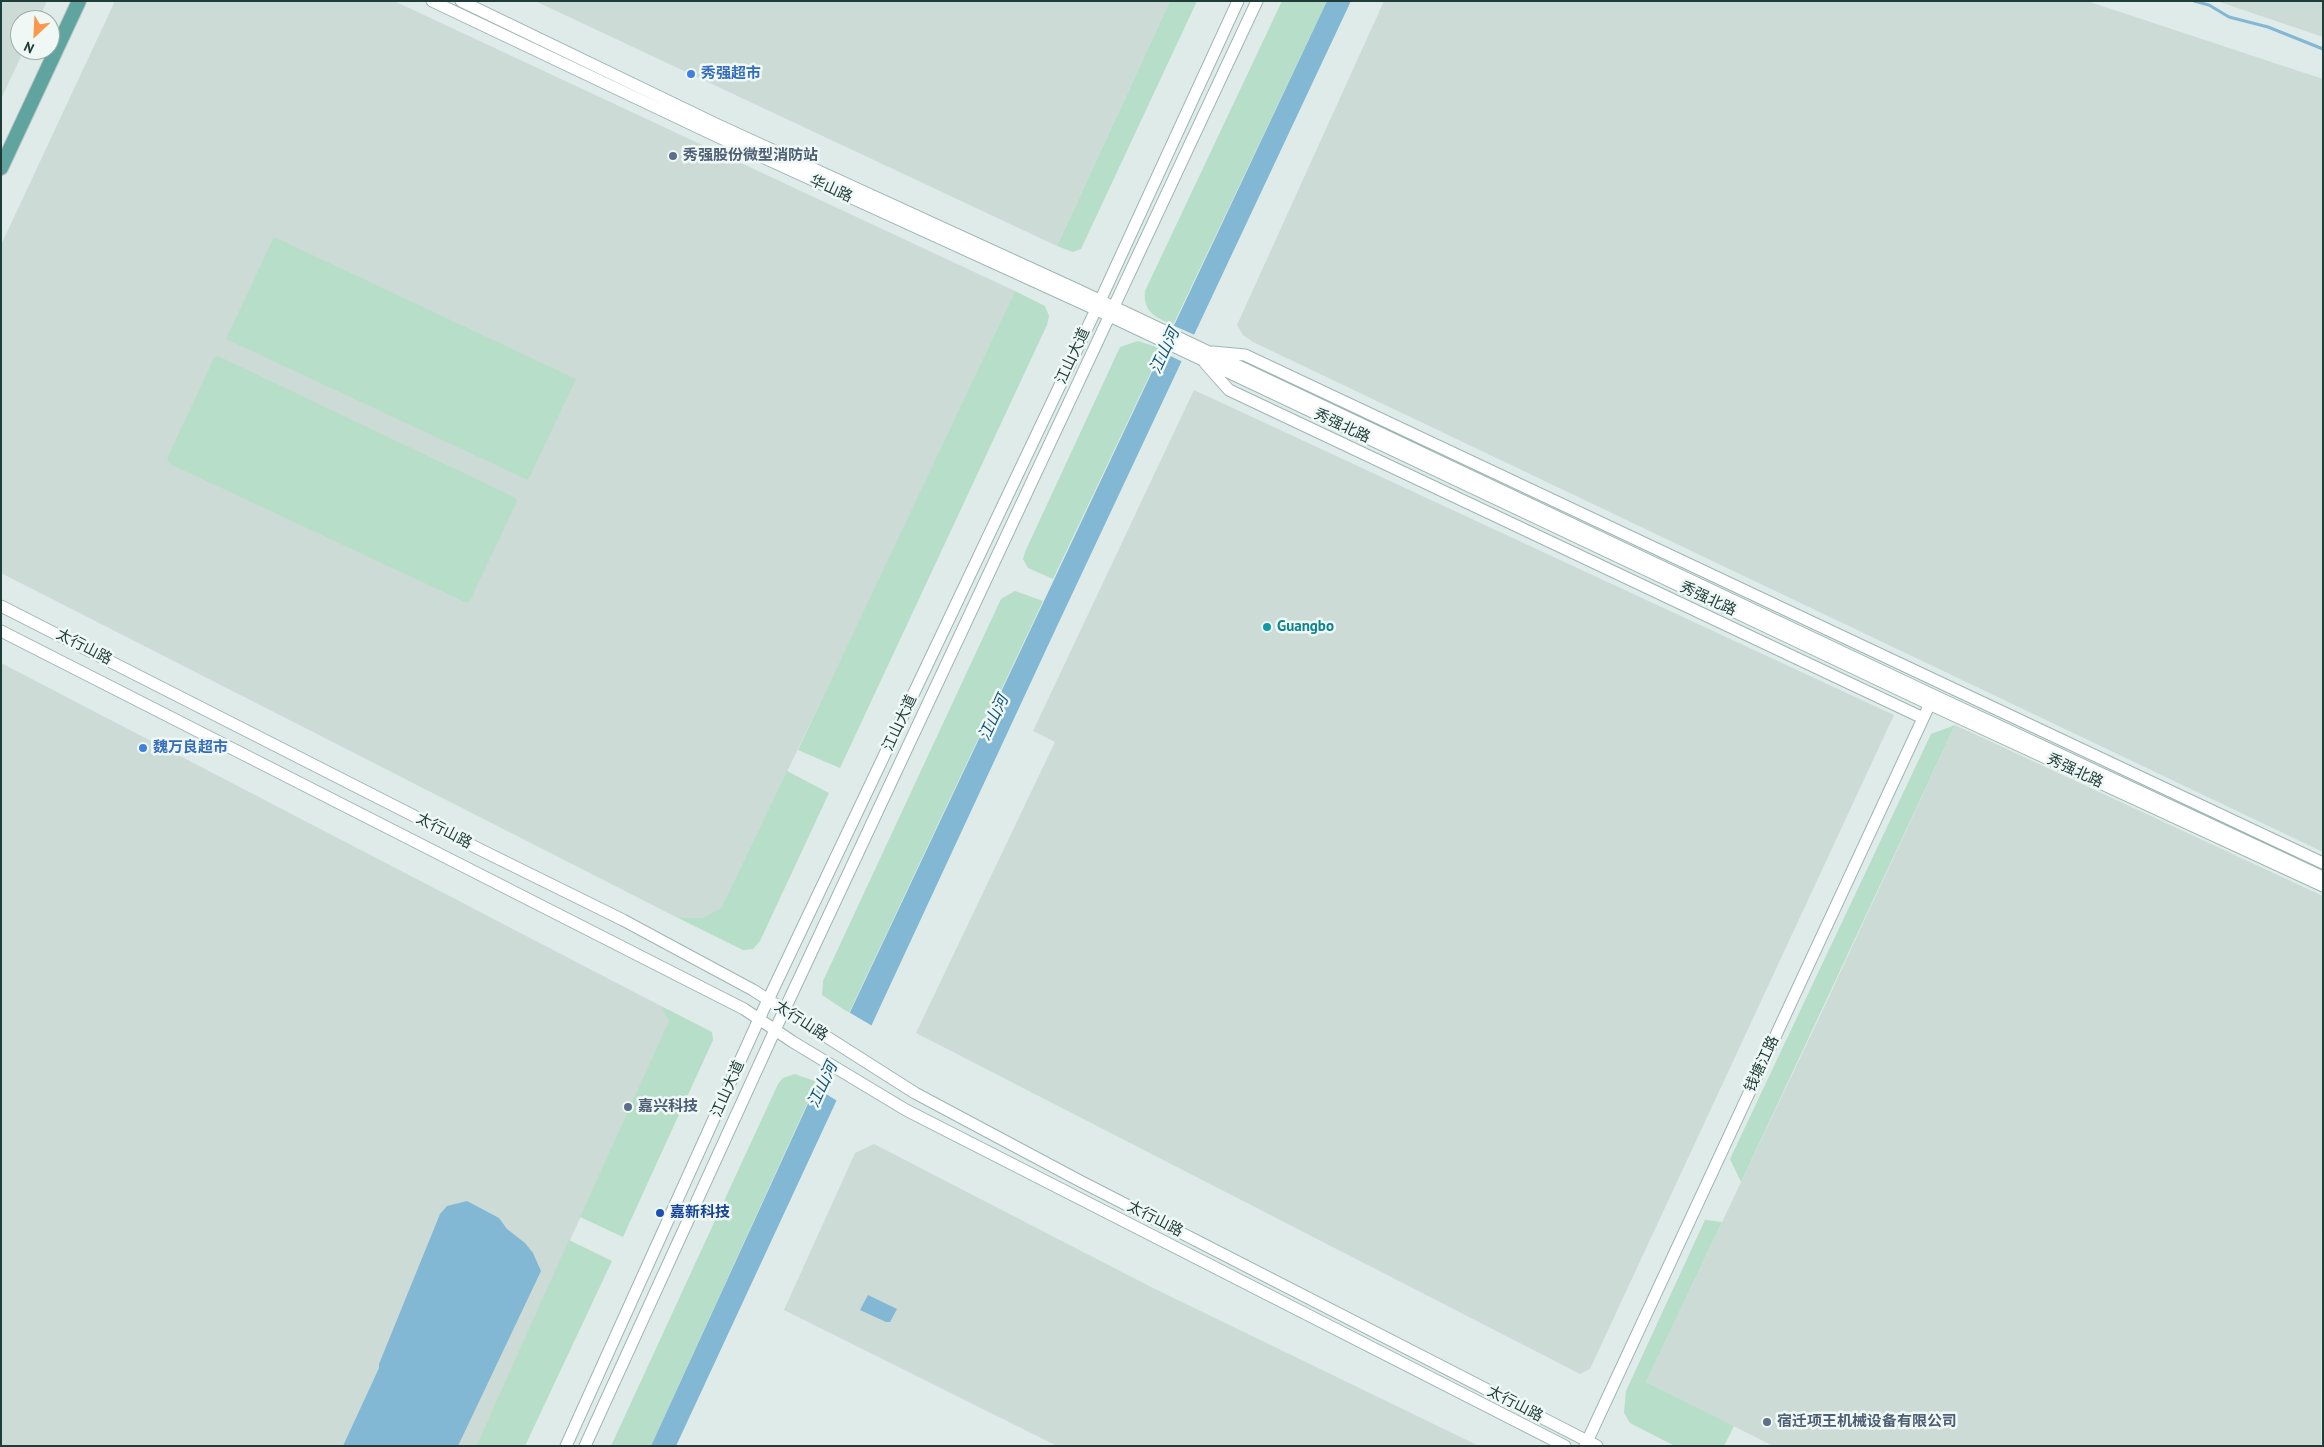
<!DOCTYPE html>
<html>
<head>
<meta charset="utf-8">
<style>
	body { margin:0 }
	#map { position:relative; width:2324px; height:1447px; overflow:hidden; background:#deebe8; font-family:"PT Sans",sans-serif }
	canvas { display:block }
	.frame { position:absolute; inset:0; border:2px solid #1f3c39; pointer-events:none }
	.north { position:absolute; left:10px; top:10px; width:50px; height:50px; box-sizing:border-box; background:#eff8f5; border:1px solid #9cadaa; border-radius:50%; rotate:205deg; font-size:14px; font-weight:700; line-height:20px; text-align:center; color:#1f3c39 }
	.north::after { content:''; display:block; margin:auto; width:18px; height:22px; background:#fb984d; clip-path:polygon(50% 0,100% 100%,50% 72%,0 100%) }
</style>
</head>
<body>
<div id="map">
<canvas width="2324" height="1447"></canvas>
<div class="frame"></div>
<div class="north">N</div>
</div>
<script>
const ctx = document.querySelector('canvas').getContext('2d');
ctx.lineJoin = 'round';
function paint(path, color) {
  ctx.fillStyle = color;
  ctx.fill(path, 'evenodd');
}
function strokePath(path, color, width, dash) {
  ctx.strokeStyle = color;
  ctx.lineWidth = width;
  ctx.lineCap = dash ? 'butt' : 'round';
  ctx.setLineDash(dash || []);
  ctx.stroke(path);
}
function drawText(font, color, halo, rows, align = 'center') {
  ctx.font = font + ' "PT Sans","Noto Sans SC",sans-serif';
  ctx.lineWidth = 5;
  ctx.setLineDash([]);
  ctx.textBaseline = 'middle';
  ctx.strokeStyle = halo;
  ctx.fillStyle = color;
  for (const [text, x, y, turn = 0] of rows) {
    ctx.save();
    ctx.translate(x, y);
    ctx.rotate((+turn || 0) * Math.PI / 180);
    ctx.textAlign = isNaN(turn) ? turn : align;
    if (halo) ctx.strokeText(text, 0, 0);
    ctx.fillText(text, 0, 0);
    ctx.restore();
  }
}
paint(new Path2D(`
	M1 1H47L38 20H20V50H24L1 99Z
	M115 1H394L1015 291 853 635 721 908 702 918 676 917 1 573V245Z
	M535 1H1170L1057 246Z
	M1384 1H2087L2323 79V852L1253 342 1243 335 1237 325Z
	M2217 1H2323V37Z
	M1194 390 1894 715 1590 1369 1580 1374 916 1033 1055 742 1033 731Z
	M1 663 661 1006 670 1021 476 1446H1Z
	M1955 725 2323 896 2321 1446H1773L1646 1382 1821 1014Z
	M874 1144 1151 1287 1479 1446H1057L784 1310 855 1153Z`), '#cddbd7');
paint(new Path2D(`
	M1170 1H1197L1081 249 1073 252 1057 246Z
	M1282 1H1327L1173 325C1155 317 1143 312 1145 291Z
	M274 237 576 379 528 480 226 339Z
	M1015 291 1045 306 1049 316 1047 325 840 768 798 750Z
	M1138 341 1162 349 1053 579 1028 568 1023 559 1025 552 1120 347Z
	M218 356 516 498 517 501 470 601 467 603 170 464 167 459 214 358Z
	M1015 591 1043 601 849 1013 822 995 823 981 1001 599Z
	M1955 725 1741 1182 1730 1159 1931 734Z
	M787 771 829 793 760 941 753 949 743 950 676 917 702 918 721 908Z
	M661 1006 712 1032 713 1040 623 1237 580 1217 669 1021Z
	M795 1074 817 1082 651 1446H611L778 1084 783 1078Z
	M1705 1220 1722 1222 1646 1382 1734 1426 1724 1446H1675L1630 1423 1624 1413 1626 1391Z
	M569 1240 612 1261 525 1446H476Z`), '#b6dec8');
paint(new Path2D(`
	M1327 1H1351L1051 639 676 1446H651L844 1025Z
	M467 1201 499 1218 507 1229 525 1243 533 1253 541 1271 458 1446H343L379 1368V1364L440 1214 447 1206Z
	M868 1295 897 1309 890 1322H886L860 1310Z`), '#82b8d4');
paint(new Path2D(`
	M1170 324 1197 336 1185 363 1158 350Z
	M847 1011 874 1027 839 1102 813 1086Z`), '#deebe8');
strokePath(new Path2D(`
	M2194 1 2209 5 2229 17 2268 27 2323 49`), '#82b8d4', 3);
const secondary = new Path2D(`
	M432 1 714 135 1095 309 1929 704 2323 886
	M461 1 718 125 1078 290 1933 695 2323 877
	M1213 352 1245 355 2323 863
	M1205 363 1229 390 1923 718
	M1 606 481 850 623 920 753 990 915 1093 1080 1181 1597 1446
	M1 631 744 1009 793 1042 906 1110 1565 1446
	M566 1446 759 1019 1100 301 1238 1
	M585 1446 775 1030 1257 1
	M1585 1446 1933 697`);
const primary = new Path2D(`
	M1 168 79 1`);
strokePath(secondary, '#9db7b3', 13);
strokePath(primary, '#c0c8c8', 16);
strokePath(secondary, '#fff', 11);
strokePath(primary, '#60a49f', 14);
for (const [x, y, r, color] of [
	[691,74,5,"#3f7fe0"],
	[673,156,5,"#5c6f8a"],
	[1267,627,5,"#0f9aa8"],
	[143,748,5,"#3f7fe0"],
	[628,1107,5,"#5c6f8a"],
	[660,1213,5,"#1a4fb4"],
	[1767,1422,5,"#5c6f8a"]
]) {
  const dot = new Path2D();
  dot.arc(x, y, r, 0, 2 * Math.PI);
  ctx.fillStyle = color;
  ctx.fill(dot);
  strokePath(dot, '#eff8f5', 2);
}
drawText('bold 15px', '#366cbe', '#eff8f5', [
	["秀强超市",701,74],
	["魏万良超市",153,748]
], 'left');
drawText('bold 15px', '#4e5e75', '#eff8f5', [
	["秀强股份微型消防站",683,156],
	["嘉兴科技",638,1107],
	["宿迁项王机械设备有限公司",1777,1422]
], 'left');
drawText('15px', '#1f3c39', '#eff8f5', [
	["华山路",831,189,24],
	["江山大道",1073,356,-65],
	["秀强北路",1342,426,25],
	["秀强北路",1708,599,25],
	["太行山路",84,647,27],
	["江山大道",900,723,-65],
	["秀强北路",2075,771,25],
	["太行山路",444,831,27],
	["太行山路",801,1021,33],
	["钱塘江路",1762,1064,-65],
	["江山大道",728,1089,-66],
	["太行山路",1155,1219,27],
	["太行山路",1515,1404,27]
]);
drawText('bold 15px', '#0d838f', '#eff8f5', [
	["Guangbo",1277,627]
], 'left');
drawText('bold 15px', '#164399', '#eff8f5', [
	["嘉新科技",670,1213]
], 'left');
drawText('italic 16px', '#16577b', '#eff8f5', [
	["江山河",1165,351,-65],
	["江山河",994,718,-65],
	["江山河",823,1085,-65]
]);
</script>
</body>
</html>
